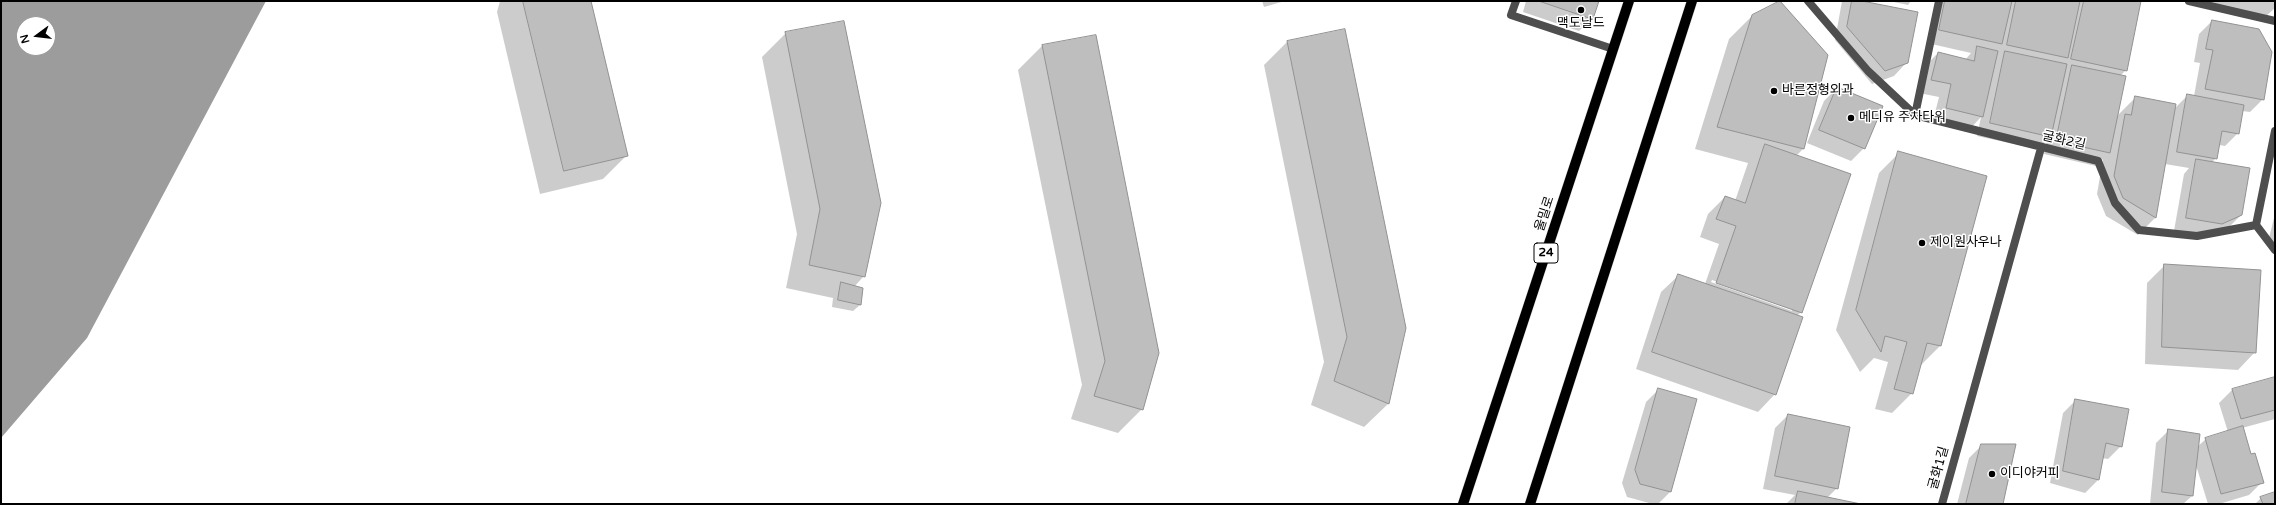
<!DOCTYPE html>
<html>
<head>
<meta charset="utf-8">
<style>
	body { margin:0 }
	#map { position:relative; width:2276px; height:505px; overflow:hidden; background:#fff; font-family:"Varela Round",sans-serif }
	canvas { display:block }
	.frame { position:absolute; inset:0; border:2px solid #000; pointer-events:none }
	.north { position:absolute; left:16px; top:16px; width:40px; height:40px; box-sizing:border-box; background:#fff; border:1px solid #999; border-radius:50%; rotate:255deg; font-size:11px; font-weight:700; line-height:16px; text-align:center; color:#000 }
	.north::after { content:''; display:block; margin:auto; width:14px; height:18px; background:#000; clip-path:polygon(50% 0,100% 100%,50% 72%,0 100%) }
</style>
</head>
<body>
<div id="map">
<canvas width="2276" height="505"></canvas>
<div class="frame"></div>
<div class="north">N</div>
</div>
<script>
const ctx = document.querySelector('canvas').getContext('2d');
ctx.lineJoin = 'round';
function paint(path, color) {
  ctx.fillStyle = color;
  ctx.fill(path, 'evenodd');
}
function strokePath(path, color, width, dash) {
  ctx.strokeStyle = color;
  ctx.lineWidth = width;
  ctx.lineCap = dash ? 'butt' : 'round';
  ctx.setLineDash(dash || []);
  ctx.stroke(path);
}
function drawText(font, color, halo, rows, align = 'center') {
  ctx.font = font + ' "Varela Round","Noto Sans KR",sans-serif';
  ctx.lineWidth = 3;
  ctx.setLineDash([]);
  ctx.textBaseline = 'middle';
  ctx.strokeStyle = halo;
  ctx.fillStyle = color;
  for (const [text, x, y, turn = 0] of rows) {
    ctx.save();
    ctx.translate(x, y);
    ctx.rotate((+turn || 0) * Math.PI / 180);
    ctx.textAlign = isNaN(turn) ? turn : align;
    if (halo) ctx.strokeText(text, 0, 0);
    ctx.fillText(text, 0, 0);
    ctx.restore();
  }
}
paint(new Path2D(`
	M1 1H266L87 338 1 438ZM24 24H48V48H24Z`), '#9c9c9c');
paint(new Path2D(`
	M500 1H590L627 155 603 179 540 194 497 12Z
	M1262 1H1285L1264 7Z
	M1526 1H1598L1592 18 1579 31 1523 12Z
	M1842 1H1861L1907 62 1894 76 1872 84 1835 40Z
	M1889 1H1911L1908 5Z
	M1936 1H2140L2126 70 2120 76 2117 116 2135 98 2175 108 2188 95 2194 96 2200 63 2194 62 2199 34 2212 21 2263 99 2250 112 2242 111 2238 133 2225 146 2219 145 2216 158 2211 163 2241 215 2228 228 2209 237 2174 231 2184 174 2189 168 2165 164 2155 218 2138 235 2106 216 2097 194 2103 159 2096 166 2044 154 2047 140 2037 149 1977 136 1981 117 1969 130 1933 121 1939 97 1919 93 1925 66 1938 53 1965 60 1971 53 1927 43Z
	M2187 1H2275V8L2265 17Z
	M1752 16 1803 149 1796 156 1801 312 1797 316 1775 394 1758 412 1636 369 1661 292 1679 275 1705 284 1719 244 1700 237 1708 214 1725 197 1735 201 1748 163 1695 149 1729 39ZM1712 280 1792 309V311L1711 282Z
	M786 33 864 276 854 287 860 305 853 311 832 307 833 298 786 288 797 234 762 57Z
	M1095 36 1142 409 1118 433 1071 419 1082 385 1018 70 1042 46Z
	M1287 42 1405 328 1388 404 1364 427 1311 405 1324 362 1264 65Z
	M1837 88 1864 148 1851 161 1807 143 1824 101Z
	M1899 153 1940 346 1920 366 1912 393 1892 413 1875 409 1888 362 1874 358 1860 372 1836 330 1879 173Z
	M2275 214V248L2269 238Z
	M2165 265 2255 352 2238 370 2145 364 2147 283Z
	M2275 378V419L2242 428 2250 455 2262 482 2249 495 2219 504H2208L2195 462 2192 496 2183 504H2150L2156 443 2169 430 2197 447 2206 439 2228 432 2219 403 2232 390Z
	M1659 389 1696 400 1670 492 1658 504H1653L1627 497 1622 483 1646 402Z
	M2076 400 2121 446 2108 459 2102 458 2098 480 2085 493 2050 483 2063 413Z
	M1788 415 1837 488 1827 498 1857 504H1786L1795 495 1763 489 1775 428Z
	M1982 445 2002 504H1957L1969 458Z
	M2275 493V504H2255L2261 498Z`), '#0003');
const building = new Path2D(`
	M523 1H591L628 156 564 171Z
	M1539 1H1599L1593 19Z
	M1780 1 1828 55 1804 149 1717 127 1752 15Z
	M1852 1H1862L1918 12 1908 63 1885 71 1847 27Z
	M1945 1H2012L2002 44 1939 30Z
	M2016 1H2080L2068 58 2007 45Z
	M2084 1H2141L2127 71 2071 59Z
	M2212 20 2259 29 2272 52 2264 100 2205 89 2213 50 2206 49Z
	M844 21 881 203 865 277 809 265 820 209 785 32Z
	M1345 29 1406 328 1389 404 1334 381 1347 337 1287 41Z
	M1096 35 1159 353 1143 410 1094 396 1105 361 1042 45Z
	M1977 46 1998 51 1983 117 1946 108 1951 84 1931 80 1938 52 1974 61Z
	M2005 51 2067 64 2051 137 1990 123Z
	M2072 65 2126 76 2110 153 2056 141Z
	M1837 87 1883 106 1865 149 1819 130Z
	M2187 94 2244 105 2239 134 2222 131 2217 159 2177 152Z
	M2135 96 2176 104 2156 218 2123 198 2114 176 2125 114 2131 115Z
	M1765 144 1851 174 1802 313 1716 283 1736 226 1716 219 1725 196 1745 203Z
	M1898 151 1987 176 1941 346 1927 343 1913 394 1894 389 1907 342 1885 336 1881 352 1856 310Z
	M2196 159 2250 168 2242 215 2222 224 2186 218Z
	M2164 264 2261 270 2256 353 2162 347Z
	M1678 274 1803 317 1776 395 1652 352Z
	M841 282 863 288 861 305 838 300Z
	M2275 377V410L2241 419 2232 389Z
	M1658 388 1697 399 1671 492 1640 484 1635 470Z
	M2075 399 2129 409 2122 447 2106 443 2099 480 2063 471Z
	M1788 414 1850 427 1838 489 1775 476Z
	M2243 426 2251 454 2255 453 2264 483 2221 494 2205 438Z
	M2168 429 2200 434 2193 496 2162 492Z
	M1981 444H2016L2003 504H1966Z
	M1798 491 1861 504H1795Z
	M2275 492V504H2263L2260 497Z`);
paint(building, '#bebebe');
strokePath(building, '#929292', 1);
const primary = new Path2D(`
	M1463 504 1629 1
	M1530 504 1692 1`);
strokePath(primary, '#dbdbdb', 11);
strokePath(new Path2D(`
	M1516 1 1511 15 1613 49`), '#4e4e4e', 8);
strokePath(new Path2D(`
	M1808 1 1868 71 1915 115 2098 161 2115 203 2139 230 2197 236 2256 225 2275 250
	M2189 1 2275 21
	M1915 115 1939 1
	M2256 225 2275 131
	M1942 504 2041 148`), '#4e4e4e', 8);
strokePath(primary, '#000', 10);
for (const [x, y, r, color] of [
	[1581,10,4,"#000"],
	[1774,91,4,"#000"],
	[1851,118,4,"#000"],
	[1922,243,4,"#000"],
	[1992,474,4,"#000"]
]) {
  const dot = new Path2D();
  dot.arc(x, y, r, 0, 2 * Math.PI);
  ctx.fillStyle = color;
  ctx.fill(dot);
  strokePath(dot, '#fff', 1.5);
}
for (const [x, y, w] of [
	[1546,253,24]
]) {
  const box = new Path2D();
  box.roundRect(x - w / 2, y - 10, w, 20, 3);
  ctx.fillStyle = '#fff';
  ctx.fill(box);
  strokePath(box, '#000', 1);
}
drawText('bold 12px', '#000', null, [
	["24",1546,253]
]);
drawText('13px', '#000', '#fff', [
	["맥도날드",1581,24,"center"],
	["바른정형외과",1782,91],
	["메디유 주차타워",1859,118],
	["제이원사우나",1930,243],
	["이디야커피",2000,474]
], 'left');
drawText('13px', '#000', '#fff', [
	["굴화2길",2064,141,13],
	["울밀로",1545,214,-72],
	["굴화1길",1939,468,-75]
]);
</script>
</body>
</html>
